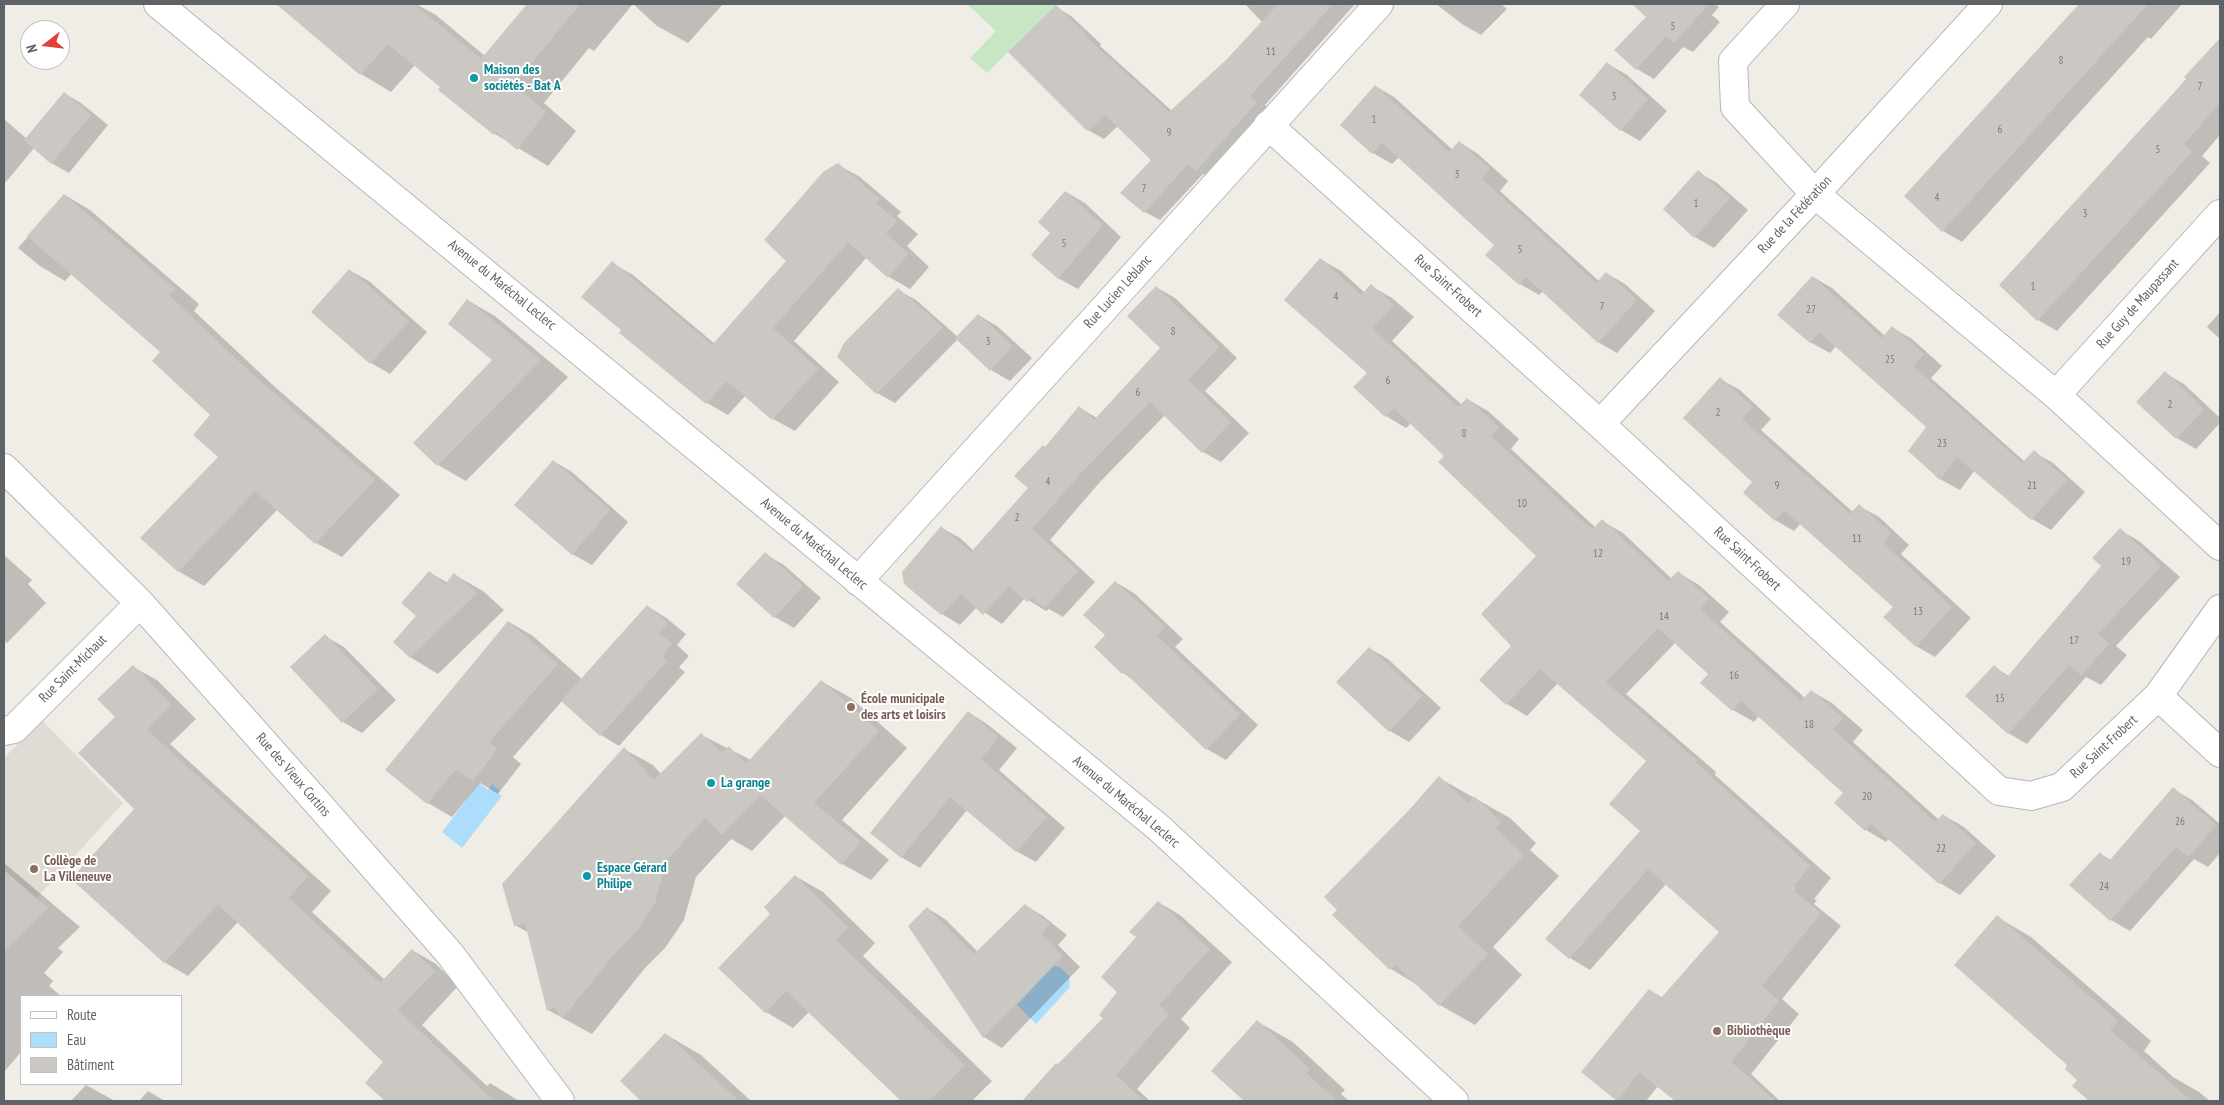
<!DOCTYPE html>
<html>
<head>
<meta charset="utf-8">
<style>
	body { margin:0 }
	#map { position:relative; width:2224px; height:1105px; overflow:hidden; background:#f0ede7; font-family:"PT Sans Narrow",sans-serif }
	canvas { display:block }
	.frame { position:absolute; inset:0; border:5px solid #5e6367; pointer-events:none }
	.legend { position:absolute; left:20px; top:995px; width:162px; height:90px; box-sizing:border-box; background:#fff; border:1px solid #bfc1c2; margin:0; padding:6px 9px; list-style:none; font-size:15px; color:#5e6367 }
	.legend li { display:flex; align-items:center; gap:10px; height:25px }
	.legend b { width:25px; border:1px solid #bfc1c2 }
	.north { position:absolute; left:20px; top:20px; width:50px; height:50px; box-sizing:border-box; background:#fff; border:1px solid #bfc1c2; border-radius:50%; rotate:254deg; font-size:14px; font-weight:700; line-height:20px; text-align:center; color:#5e6367 }
	.north::after { content:''; display:block; margin:auto; width:18px; height:22px; background:#e23e3b; clip-path:polygon(50% 0,100% 100%,50% 72%,0 100%) }
</style>
</head>
<body>
<div id="map">
<canvas width="2224" height="1105"></canvas>
<div class="frame"></div>
<ul class="legend">
<li><b style="height:6px;background:#fff"></b>Route</li>
<li><b style="height:14px;background:#acddfb"></b>Eau</li>
<li><b style="height:14px;background:#cbc8c3"></b>Bâtiment</li>
</ul>
<div class="north">N</div>
</div>
<script>
const ctx = document.querySelector('canvas').getContext('2d');
ctx.lineJoin = 'round';
function paint(path, color) {
  ctx.fillStyle = color;
  ctx.fill(path, 'evenodd');
}
function strokePath(path, color, width, dash) {
  ctx.strokeStyle = color;
  ctx.lineWidth = width;
  ctx.lineCap = dash ? 'butt' : 'round';
  ctx.setLineDash(dash || []);
  ctx.stroke(path);
}
function drawText(font, color, halo, rows, align = 'center') {
  ctx.font = font + ' "PT Sans Narrow",sans-serif';
  ctx.lineWidth = 4;
  ctx.setLineDash([]);
  ctx.textBaseline = 'middle';
  ctx.strokeStyle = halo;
  ctx.fillStyle = color;
  for (const [text, x, y, turn = 0] of rows) {
    ctx.save();
    ctx.translate(x, y);
    ctx.rotate((+turn || 0) * Math.PI / 180);
    ctx.textAlign = isNaN(turn) ? turn : align;
    if (halo) ctx.strokeText(text, 0, 0);
    ctx.fillText(text, 0, 0);
    ctx.restore();
  }
}
paint(new Path2D(`
	M42 720 123 803 4 934V758Z`), '#e0dcd5');
paint(new Path2D(`
	M967 4H1057L987 73 970 58 996 31Z`), '#c7e6c5');
paint(new Path2D(`
	M479 783 488 790 492 784 499 790 498 793 502 796 462 848 442 832Z
	M1053 966 1060 967 1069 976 1070 987 1036 1024 1017 1005Z`), '#acddfb');
paint(new Path2D(`
	M301 4H380L392 13 400 4H416L436 15 485 56 528 4H723L688 43 657 26 633 4 594 51 589 48 544 103 576 131 548 166 495 134 440 90 442 87 415 65 391 92 361 74 293 17Z
	M1245 4H1355L1265 105 1272 112 1212 179 1203 174 1160 220 1145 212 1152 160 1118 126 1104 139 1088 130 1010 52 1056 7 1071 16 1101 44 1100 46 1172 111 1226 61 1262 22Z
	M1436 4H1501L1507 9 1481 35 1462 24Z
	M1637 4H1715L1719 7 1712 15 1720 22 1693 52 1683 47 1654 79 1637 69 1647 17 1635 5Z
	M2097 4H2182L2151 39 2148 37 1962 242 1943 231 1905 196 2068 36Z
	M2220 39V135L2202 156 2210 163 2057 331 2038 320 2187 79 2185 77Z
	M1608 64 1627 75 1667 111 1640 141 1621 130 1581 95Z
	M1375 86 1394 97 1453 150 1459 142 1478 154 1508 181 1500 191 1599 281 1606 273 1625 284 1655 311 1617 353 1598 342 1543 291 1539 295 1520 284 1487 255 1496 244 1399 157 1392 164 1373 153 1341 125Z
	M64 93 81 103 108 125 69 173 51 163 34 148 6 182 4 180V119L27 139Z
	M838 165 860 177 901 212 897 216 918 234 907 246 929 267 910 289 889 277 867 257 794 341 839 382 795 431 773 419 746 395 728 415 707 403 623 329 612 263 633 275 715 344 788 261Z
	M1698 172 1717 183 1748 210 1714 248 1695 237Z
	M1066 192 1085 203 1121 237 1078 289 1058 278Z
	M65 195 90 210 199 304 194 311 275 387 400 495 342 557 316 543 278 509 204 586 178 571 220 457 212 415 161 352 72 273 65 281 40 266 18 248Z
	M1320 259 1341 271 1365 293 1371 286 1392 298 1414 317 1392 341 1462 405 1467 399 1488 411 1519 439 1511 449 1596 528 1602 521 1623 533 1672 579 1679 573 1699 585 1729 612 1720 622 1805 698 1811 691 1832 703 1863 730 1853 742 1939 820 1943 815 1964 827 1996 856 1960 895 1940 883 1889 838 1886 842 1866 830 1845 793 1759 716 1754 722 1733 710 1710 674 1676 642 1626 694 1716 772 1715 775 1831 878 1814 899 1817 900 1814 904 1841 926 1782 999 1799 1014 1751 1074 1780 1101H1677L1658 1086 1646 1101 1617 1100 1649 990 1663 998 1721 931 1666 884 1590 970 1570 958 1547 939 1642 831 1648 761 1558 683 1527 716 1507 704 1481 680 1512 646 1537 556 1445 456 1411 423 1406 428 1386 416 1355 387 1368 372Z
	M349 270 369 281 427 332 390 374 371 363Z
	M1813 277 1832 288 1885 336 1893 328 1912 339 1942 366 1931 378 2025 462 2034 452 2053 463 2085 492 2051 530 2032 519 1975 470 1960 490 1940 479 1928 427 1836 346 1830 353 1810 342Z
	M1156 287 1175 298 1237 358 1205 391 1249 433 1221 462 1203 452 1165 415 1100 482 1050 540 1095 582 1063 617 1049 609 1046 611 1025 598 1002 624 977 607 960 625 942 614 905 583 942 528 960 538 974 551 1029 488 1045 448 1080 408 1097 418 1162 348Z
	M898 290 916 300 958 337 978 315 997 326 1032 358 1010 381 991 370 958 339 895 403 877 393 839 357Z
	M467 300 495 316 568 377 466 481 438 465 494 360Z
	M2220 312V339L2207 327Z
	M2165 373 2184 384 2220 418V423L2196 449 2177 438Z
	M1720 379 1740 390 1771 419 1761 430 1853 512 1859 506 1879 517 1909 545 1901 554 1971 618 1935 657 1916 646 1895 607 1801 523 1794 531 1775 520 1754 482Z
	M553 461 572 472 628 522 592 565 572 554Z
	M2120 530 2139 541 2180 577 2116 646 2127 655 2101 685 2086 677 2027 744 2008 733 1994 667 2009 676 2102 566Z
	M765 554 784 565 821 598 794 628 775 617 738 584Z
	M4 555 32 580 28 584 46 603 7 643 4 641Z
	M429 572 448 583 455 575 483 591 504 610 438 674 410 657Z
	M1115 582 1134 593 1183 639 1175 647 1258 725 1226 760 1207 749 1132 679 1123 673 1106 635Z
	M647 606 665 617 686 634 677 645 689 656 679 667 685 672 619 746 601 735 562 701 513 757 521 764 498 794 480 783 452 817 428 803 509 622 533 636 582 679Z
	M325 636 344 647 396 700 362 733 343 722 292 667Z
	M1369 648 1388 659 1441 708 1409 742 1390 731Z
	M133 667 157 680 196 719 170 744 331 891 312 912 385 980 412 950 436 964 458 986 422 1025 487 1086 490 1083 519 1101H387L367 1083 385 1062 238 922 188 976 164 962 117 717Z
	M821 681 851 698 907 748 842 820 889 860 871 880 842 864 786 815 752 851 731 839 696 877 684 920 665 948 645 968 592 1034 548 1010 529 933 515 925 624 749 653 765 661 774 701 735 751 760Z
	M968 712 987 724 1017 748 999 770 1065 828 1036 862 1016 851 967 810 920 868 901 857Z
	M1439 778 1510 818 1536 843 1530 850 1559 876 1493 947 1522 975 1475 1025 1440 1005 1419 986 1391 969 1334 915 1411 810Z
	M2173 789 2192 800 2220 824V853L2208 867 2194 859 2130 931 2111 920 2100 854 2111 860Z
	M4 863 80 927 58 948 63 952 44 973 53 981 49 986 61 996H21V1052L4 1072Z
	M795 876 823 892 875 943 863 956 992 1081 972 1101H903L810 1011 793 1028 766 1012 772 914Z
	M1158 902 1180 915 1232 962 1181 1019 1190 1028 1137 1089 1150 1101H1036L1030 1094 1104 1018 1119 992 1138 937Z
	M1025 905 1043 916 1067 935 1058 945 1080 967 1002 1048 984 1037 910 926 927 908 945 919 978 952Z
	M1997 917 2031 937 2151 1041 2144 1051 2173 1077 2199 1092 2210 1101H2093L2074 1086 2078 1080 2069 1065Z
	M1258 1022 1293 1042 1345 1090 1341 1094 1349 1101H1246L1213 1071Z
	M665 1034 701 1055 751 1101H643L622 1081Z
	M86 1085 115 1101H71Z
	M148 1091 165 1101H139Z`), '#0003');
paint(new Path2D(`
	M276 4H414L481 59 527 4H580L514 85 546 112 517 150 496 132 494 135 438 90 440 87 388 44 360 75Z
	M1278 4H1333L1250 96 1257 102 1196 171 1188 164 1144 213 1120 193 1151 160 1105 115 1087 131 1008 52 1056 5 1087 35 1085 36 1169 112 1226 60Z
	M1632 4H1709L1674 43 1666 36 1636 70 1614 50 1646 17Z
	M2079 4H2148L1942 232 1904 196Z
	M2220 38V103L2184 144 2192 152 2037 321 1999 285 2161 107 2186 79 2184 77Z
	M1607 62 1648 99 1620 131 1579 95Z
	M1375 85 1449 152 1459 141 1490 169 1482 179 1596 283 1606 272 1637 300 1598 343 1526 277 1519 285 1485 255 1494 245 1382 143 1372 154 1340 125Z
	M64 92 91 115 51 164 24 140Z
	M838 163 880 199 876 203 897 221 886 233 908 254 888 278 848 242 773 328 818 369 772 420 727 381 706 404 619 333 621 330 581 297 612 261 712 345 786 261 764 240 823 172Z
	M1698 170 1730 198 1694 238 1663 209Z
	M1065 191 1103 225 1058 279 1031 255 1050 233 1038 222Z
	M64 194 175 289 169 295 249 371 375 480 315 544 255 491 178 572 140 538 218 457 193 435 210 415 152 361 160 352 27 236Z
	M1320 258 1361 295 1371 284 1394 305 1372 328 1458 407 1467 398 1499 427 1491 436 1592 530 1602 519 1668 581 1678 571 1709 599 1700 609 1801 701 1811 690 1843 718 1833 729 1935 822 1943 814 1976 843 1939 884 1871 824 1865 831 1834 803 1843 793 1741 701 1732 711 1700 683 1708 674 1658 628 1606 682 1696 760 1695 762 1810 866 1794 886 1797 887 1794 891 1821 913 1762 986 1779 1001 1731 1062 1776 1101H1675L1639 1072 1617 1101 1581 1072 1649 989 1661 998 1719 932 1648 869 1569 959 1545 939 1640 831 1609 804 1646 761 1540 669 1506 705 1479 680 1511 646 1481 614 1536 556 1438 462 1444 456 1394 408 1385 417 1353 387 1367 373 1284 300Z
	M349 269 409 321 370 364 311 312Z
	M1812 276 1882 338 1892 326 1924 354 1913 366 2022 463 2034 450 2067 480 2031 520 1957 457 1940 480 1908 451 1926 427 1819 332 1810 343 1777 315Z
	M1156 286 1219 347 1188 380 1231 422 1202 453 1150 402 1082 472 1032 529 1078 571 1044 608 1032 597 1027 602 1009 586 983 615 961 594 941 615 904 584 902 572 941 526 971 552 1028 488 1014 476 1043 445 1045 447 1079 406 1094 420 1160 348 1127 316Z
	M898 288 943 327 876 394 837 357 844 343Z
	M467 299 541 360 437 466 413 443 492 360 448 324Z
	M978 314 1013 346 990 371 955 338Z
	M2165 371 2204 409 2176 439 2136 402Z
	M1720 377 1753 407 1742 419 1850 514 1859 504 1891 533 1883 543 1952 607 1916 647 1883 617 1893 607 1784 510 1775 521 1743 493 1752 482 1683 418Z
	M553 460 610 510 572 555 514 505Z
	M2120 528 2161 566 2098 634 2109 644 2081 675 2069 665 2008 734 1965 696 1994 665 2007 677 2101 566 2092 558Z
	M765 552 803 586 774 618 736 584Z
	M429 571 445 584 454 573 477 593 410 658 393 642 416 616 401 603Z
	M1115 581 1165 627 1157 636 1240 714 1206 750 1124 672 1122 674 1094 647 1105 635 1083 615Z
	M647 605 668 623 659 633 672 644 662 656 667 661 600 736 561 701Z
	M508 621 558 664 489 742 497 749 473 781 456 769 427 804 385 770Z
	M325 634 378 689 342 723 290 667Z
	M1369 647 1422 696 1389 732 1336 682Z
	M133 665 172 704 147 730 308 876 289 898 380 983 412 949 435 971 398 1010 494 1101H385L365 1083 383 1062 218 904 164 963 71 879 134 809 78 753 115 717 97 699Z
	M821 680 879 731 814 803 861 842 841 865 760 795 722 835 705 818 667 860 655 903 636 932 616 952 562 1019 554 1007 547 1011 525 923 514 926 502 884 624 747 654 780 701 733 722 753 729 746 746 764Z
	M968 711 998 737 981 759 1047 817 1016 852 950 797 901 858 870 833Z
	M1439 776 1468 803 1474 796 1501 822 1496 829 1524 855 1458 926 1488 954 1439 1006 1395 965 1390 970 1353 935 1332 915 1337 910 1324 897 1410 809Z
	M2173 787 2216 825 2189 857 2176 847 2110 921 2069 885 2100 852 2109 861Z
	M4 870 48 908 4 951Z
	M795 875 848 927 836 940 965 1065 929 1101H901L786 991 765 1013 718 968 770 914 764 907Z
	M1158 901 1210 949 1159 1005 1169 1014 1116 1075 1144 1101H1022L1056 1063 1058 1064 1103 1018 1099 1015 1117 992 1101 977 1136 937 1129 932Z
	M1025 904 1050 924 1041 934 1063 956 983 1038 908 926 927 907 974 954Z
	M1997 915 2118 1021 2110 1030 2191 1101H2089L2072 1086 2077 1080 2065 1069 2067 1065 1954 965Z
	M1257 1020 1310 1069 1306 1073 1337 1101H1244L1211 1071Z
	M665 1033 739 1101H641L620 1081Z`), '#cbc8c3');
const street = new Path2D(`
	M158 4 1159 828 1454 1101
	M1785 4 1733 61 1735 107 1815 194 2056 395 2220 546
	M1268 125 1600 424 1999 791 2031 796 2062 787 2158 696 2220 609
	M2056 395 2220 214
	M1600 424 1815 194 1988 4
	M4 468 140 603 322 808 450 954 560 1101
	M858 581 1379 4
	M2158 696 2220 753
	M4 731 14 729 140 603`);
strokePath(street, '#b4b7bb', 30);
strokePath(street, '#fff', 28);
for (const [x, y, r, color] of [
	[474,78,5,"#0f9aa8"],
	[851,707,5,"#8d6e63"],
	[711,783,5,"#0f9aa8"],
	[34,869,5,"#8d6e63"],
	[587,876,5,"#0f9aa8"],
	[1717,1031,5,"#8d6e63"]
]) {
  const dot = new Path2D();
  dot.arc(x, y, r, 0, 2 * Math.PI);
  ctx.fillStyle = color;
  ctx.fill(dot);
  strokePath(dot, '#fff', 2);
}
drawText('11px', '#797c7e', null, [
	["5",1673,27],
	["11",1271,52],
	["8",2061,61],
	["7",2200,87],
	["3",1614,97],
	["1",1374,120],
	["6",2000,130],
	["9",1169,133],
	["5",2158,150],
	["3",1457,175],
	["7",1144,189],
	["4",1937,198],
	["1",1696,204],
	["3",2085,214],
	["5",1064,244],
	["5",1520,250],
	["1",2033,287],
	["4",1336,297],
	["7",1602,307],
	["27",1811,310],
	["8",1173,332],
	["3",988,342],
	["25",1890,360],
	["6",1388,381],
	["6",1138,393],
	["2",2170,405],
	["2",1718,413],
	["8",1464,434],
	["23",1942,444],
	["4",1048,482],
	["9",1777,486],
	["21",2032,486],
	["10",1522,504],
	["2",1017,518],
	["11",1857,539],
	["12",1598,554],
	["19",2126,562],
	["13",1918,612],
	["14",1664,617],
	["17",2074,641],
	["16",1734,676],
	["15",2000,699],
	["18",1809,725],
	["20",1867,797],
	["26",2180,822],
	["22",1941,849],
	["24",2104,887]
]);
drawText('bold 14px', '#0d838f', '#fff', [
	["Maison des",484,70],
	["sociétés - Bat A",484,86],
	["La grange",721,783],
	["Espace Gérard",597,868],
	["Philipe",597,884]
], 'left');
drawText('14px', '#5e6367', '#fff', [
	["Rue de la Fédération",1795,215,-47],
	["Avenue du Maréchal Leclerc",502,285,39],
	["Rue Saint-Frobert",1448,286,42],
	["Rue Lucien Leblanc",1118,292,-48],
	["Rue Guy de Maupassant",2138,304,-48],
	["Avenue du Maréchal Leclerc",814,544,40],
	["Rue Saint-Frobert",1747,559,43],
	["Rue Saint-Michaut",73,669,-45],
	["Rue Saint-Frobert",2104,747,-43],
	["Rue des Vieux Cortins",293,775,49],
	["Avenue du Maréchal Leclerc",1126,802,40]
]);
drawText('bold 14px', '#785e54', '#fff', [
	["École municipale",861,699],
	["des arts et loisirs",861,715],
	["Collège de",44,861],
	["La Villeneuve",44,877],
	["Bibliothèque",1727,1031]
], 'left');
</script>
</body>
</html>
